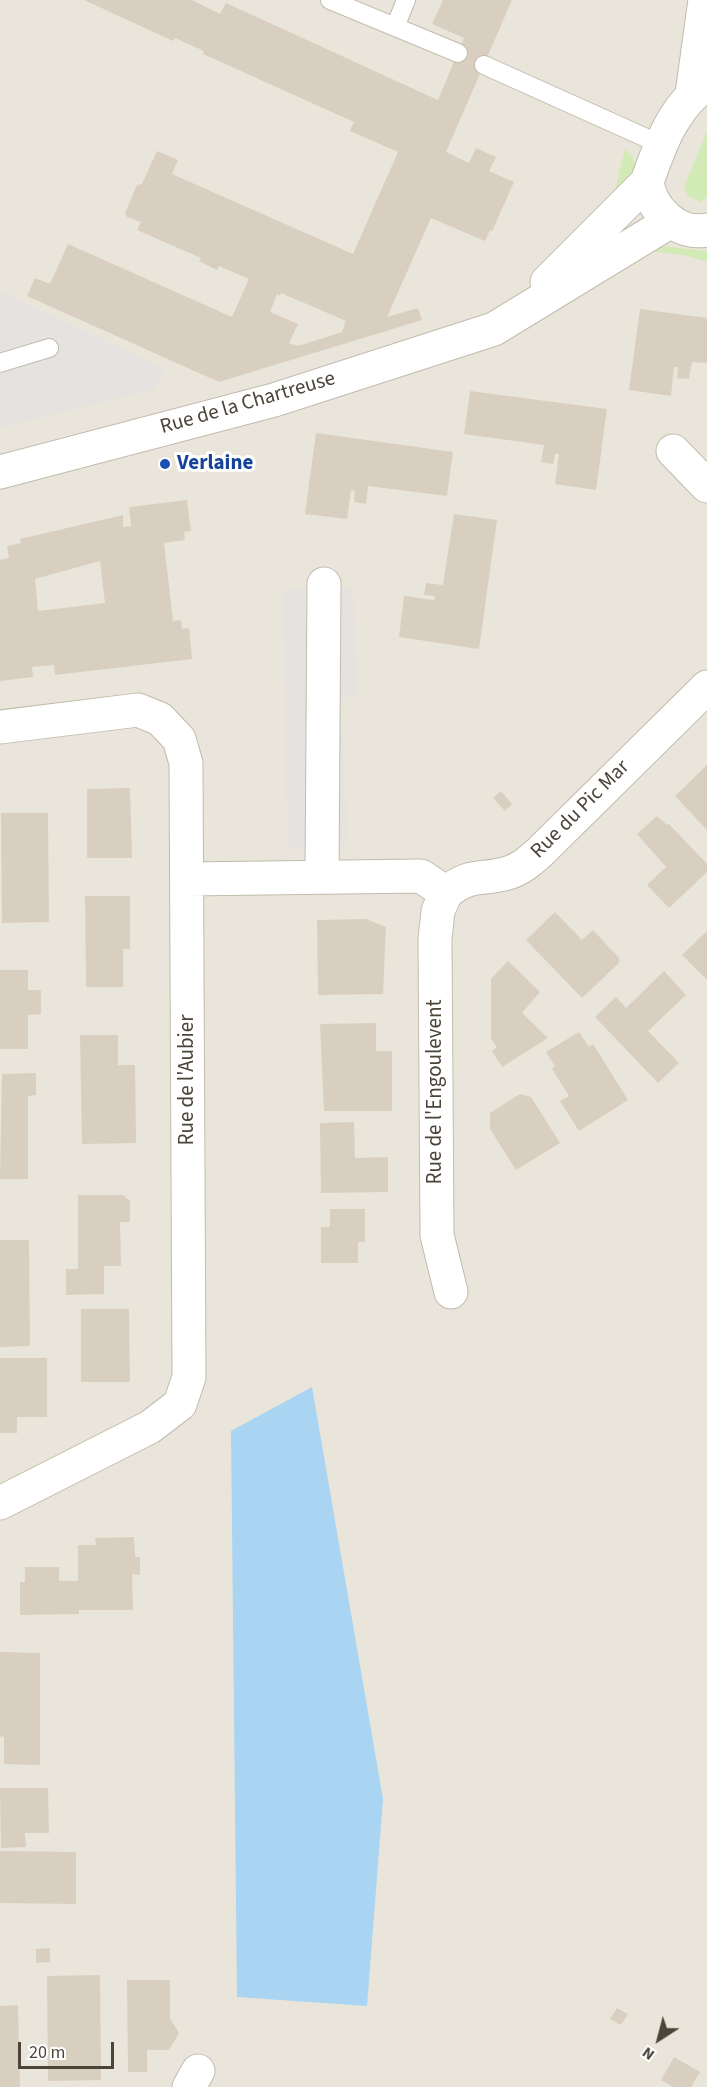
<!DOCTYPE html>
<html>
<head>
<meta charset="utf-8">
<style>
	body { margin:0 }
	#map { position:relative; width:707px; height:2087px; overflow:hidden; background:#f6f3ec; font-family:"Source Sans 3",sans-serif }
	canvas { display:block }
	.north { position:absolute; left:629px; top:2009px; width:60px; height:60px; -webkit-text-stroke:4px #fff; paint-order:stroke; rotate:216deg; font-size:16px; font-weight:700; line-height:24px; text-align:center; color:#4b4439 }
	.north::after { content:''; display:block; margin:auto; width:21px; height:27px; background:#4b4439; clip-path:polygon(50% 0,100% 100%,50% 72%,0 100%) }
	.scale { position:absolute; left:18px; top:2042px; width:96px; height:27px; box-sizing:border-box; border:3px solid #4b4439; border-top:0; padding-left:8px; font-size:18px; line-height:21px; white-space:nowrap; color:#4b4439; -webkit-text-stroke:4px #fff; paint-order:stroke }
</style>
</head>
<body>
<div id="map">
<canvas width="707" height="2087"></canvas>
<div class="north">N</div>
<div class="scale">20 m</div>
</div>
<script>
const ctx = document.querySelector('canvas').getContext('2d');
ctx.lineJoin = 'round';
function paint(path, color) {
  ctx.fillStyle = color;
  ctx.fill(path, 'evenodd');
}
function strokePath(path, color, width, dash) {
  ctx.strokeStyle = color;
  ctx.lineWidth = width;
  ctx.lineCap = dash ? 'butt' : 'round';
  ctx.setLineDash(dash || []);
  ctx.stroke(path);
}
function drawText(font, color, halo, rows, align = 'center') {
  ctx.font = font + ' "Source Sans 3",sans-serif';
  ctx.lineWidth = 6;
  ctx.setLineDash([]);
  ctx.textBaseline = 'middle';
  ctx.strokeStyle = halo;
  ctx.fillStyle = color;
  for (const [text, x, y, turn = 0] of rows) {
    ctx.save();
    ctx.translate(x, y);
    ctx.rotate((+turn || 0) * Math.PI / 180);
    ctx.textAlign = isNaN(turn) ? turn : align;
    if (halo) ctx.strokeText(text, 0, 0);
    ctx.fillText(text, 0, 0);
    ctx.restore();
  }
}
paint(new Path2D(`
	M0 0H707V2087H0Z`), '#eae5da');
paint(new Path2D(`
	M707 131V197L701 202 688 196 684 187Z
	M625 149 633 156 636 174 615 191Z
	M661 246 707 251V262L684 255 650 251Z`), '#d2eab5');
paint(new Path2D(`
	M0 291 165 369 155 389 0 428Z
	M353 587 358 694 340 699 348 844 287 850 283 590Z`), '#e5e3e0');
paint(new Path2D(`
	M312 1387 383 1799 367 2006 237 1997 231 1431Z`), '#a9d4f2');
paint(new Path2D(`
	M84 0H192L220 14 226 3 438 100 464 38 432 24 443 0H512L446 152 469 163 476 148 496 157 489 171 514 182 492 231 490 230 485 241 431 218 387 317 418 308 422 320 219 382 27 296 35 278 50 284 68 244 232 317 249 279 219 266 217 270 199 261 201 258 137 230 141 222 127 217 125 213 137 185 142 184 157 151 178 160 172 174 353 254 398 152 350 131 354 122 203 54 204 51 175 38 173 41ZM281 293 346 321 342 332 298 346 289 343 298 324 270 312 277 294 280 296Z
	M640 309 707 318V363L692 362 689 379 677 378 678 367H674L671 396 629 390Z
	M470 391 607 409 596 490 555 484 559 454H555L553 464 541 462 544 445 464 434Z
	M316 433 453 452 447 496 368 486 366 504 354 502 355 491 351 490 347 519 305 514Z
	M187 500 191 531 184 532 185 540 164 543 173 621 181 620 182 629 189 628 192 659 55 675 54 665 32 667 33 677 0 681V560L9 558 7 546 21 543 20 539 123 515V527L131 526 129 507ZM100 561 105 603 38 611 35 579Z
	M454 514 497 520 479 649 399 637 404 596 434 600 435 596 424 595 426 583 443 585Z
	M707 765V830L675 796Z
	M130 788 132 858H87V789Z
	M501 791 512 804 505 811 493 798Z
	M1 813H48L49 922 2 923Z
	M657 816 667 825 669 824 707 864V872L669 908 647 885 666 867 637 834Z
	M85 896H130V949H123V987H86Z
	M555 912 582 940 593 930 619 958V963L582 998 526 940Z
	M366 919 386 927 383 994 318 995 317 920Z
	M707 931V980L682 955Z
	M508 961 540 992 522 1013 548 1038 502 1067 492 1051 497 1047 491 1039V979Z
	M0 970H28V990H41V1014L28 1015V1049H0Z
	M664 971 686 995 648 1031 679 1063 658 1083 595 1017 616 997 626 1008Z
	M376 1023V1051H392V1111H324L320 1024Z
	M579 1032 589 1047 593 1044 628 1100 579 1131 560 1101 569 1096 552 1069 555 1066 546 1052Z
	M80 1035H118V1065H135L136 1143 82 1144Z
	M36 1073V1095L28 1096V1179H0L2 1074Z
	M520 1094 531 1097 560 1143 516 1170 490 1129V1113Z
	M354 1122 355 1158 388 1157V1192L321 1193 320 1123Z
	M78 1195H123L130 1201V1222H120L121 1266H104V1294L66 1295V1269H78Z
	M330 1209H365V1242H358V1263H321V1227H330Z
	M0 1240H29L30 1346 0 1347Z
	M81 1309H129L130 1382H81Z
	M0 1358H47V1417H17V1433H0Z
	M134 1537 135 1557H140V1575L132 1574 133 1610H79V1614L20 1615V1582H25V1567H59V1581H78V1545H96L95 1538Z
	M0 1652 40 1653V1765L4 1764V1736L0 1737Z
	M0 1788H48L49 1833H25L26 1847 1 1848Z
	M0 1851 76 1852V1904L0 1903Z
	M50 1948V1962L36 1963V1949Z
	M100 1975 101 2080 48 2081 47 1976Z
	M127 1980H170V2018L179 2033 169 2050H147V2072H128Z
	M18 2005 20 2087H0V2006Z
	M617 2008 628 2014 621 2025 610 2019Z
	M674 2057 700 2072 691 2087H673L661 2080Z`), '#d8cfc1');
const service = new Path2D(`
	M330 0 458 53
	M396 25 406 0
	M484 65 662 145
	M0 363 49 348`);
const minor = new Path2D(`
	M707 84C674 105 659 147 647 182 651 209 677 236 707 230
	M692 94 705 0
	M547 282 647 182
	M673 451 707 486
	M0 472 274 400 494 329 671 221
	M0 727 138 710 160 719 179 739 186 763 189 1377 180 1404 150 1427 0 1503
	M322 876 324 584
	M187 879 421 876 446 893C471 872 481 881 508 873 521 869 530 861 540 852L707 687
	M446 893 438 911 435 939 437 1235 451 1292
	M189 2087 198 2071`);
strokePath(service, '#c2bbae', 20);
strokePath(minor, '#c2bbae', 35);
strokePath(service, '#fff', 18);
strokePath(minor, '#fff', 33);
for (const [x, y, r, color] of [
	[165,464,6,"#1a4fb4"]
]) {
  const dot = new Path2D();
  dot.arc(x, y, r, 0, 2 * Math.PI);
  ctx.fillStyle = color;
  ctx.fill(dot);
  strokePath(dot, '#fff', 2);
}
drawText('21px', '#4b4439', '#fff', [
	["Rue de la Chartreuse",248,404,-16],
	["Rue du Pic Mar",581,810,-45],
	["Rue de l'Aubier",188,1080,-90],
	["Rue de l'Engoulevent",436,1092,-90]
]);
drawText('bold 21px', '#164399', '#fff', [
	["Verlaine",177,464]
], 'left');
</script>
</body>
</html>
